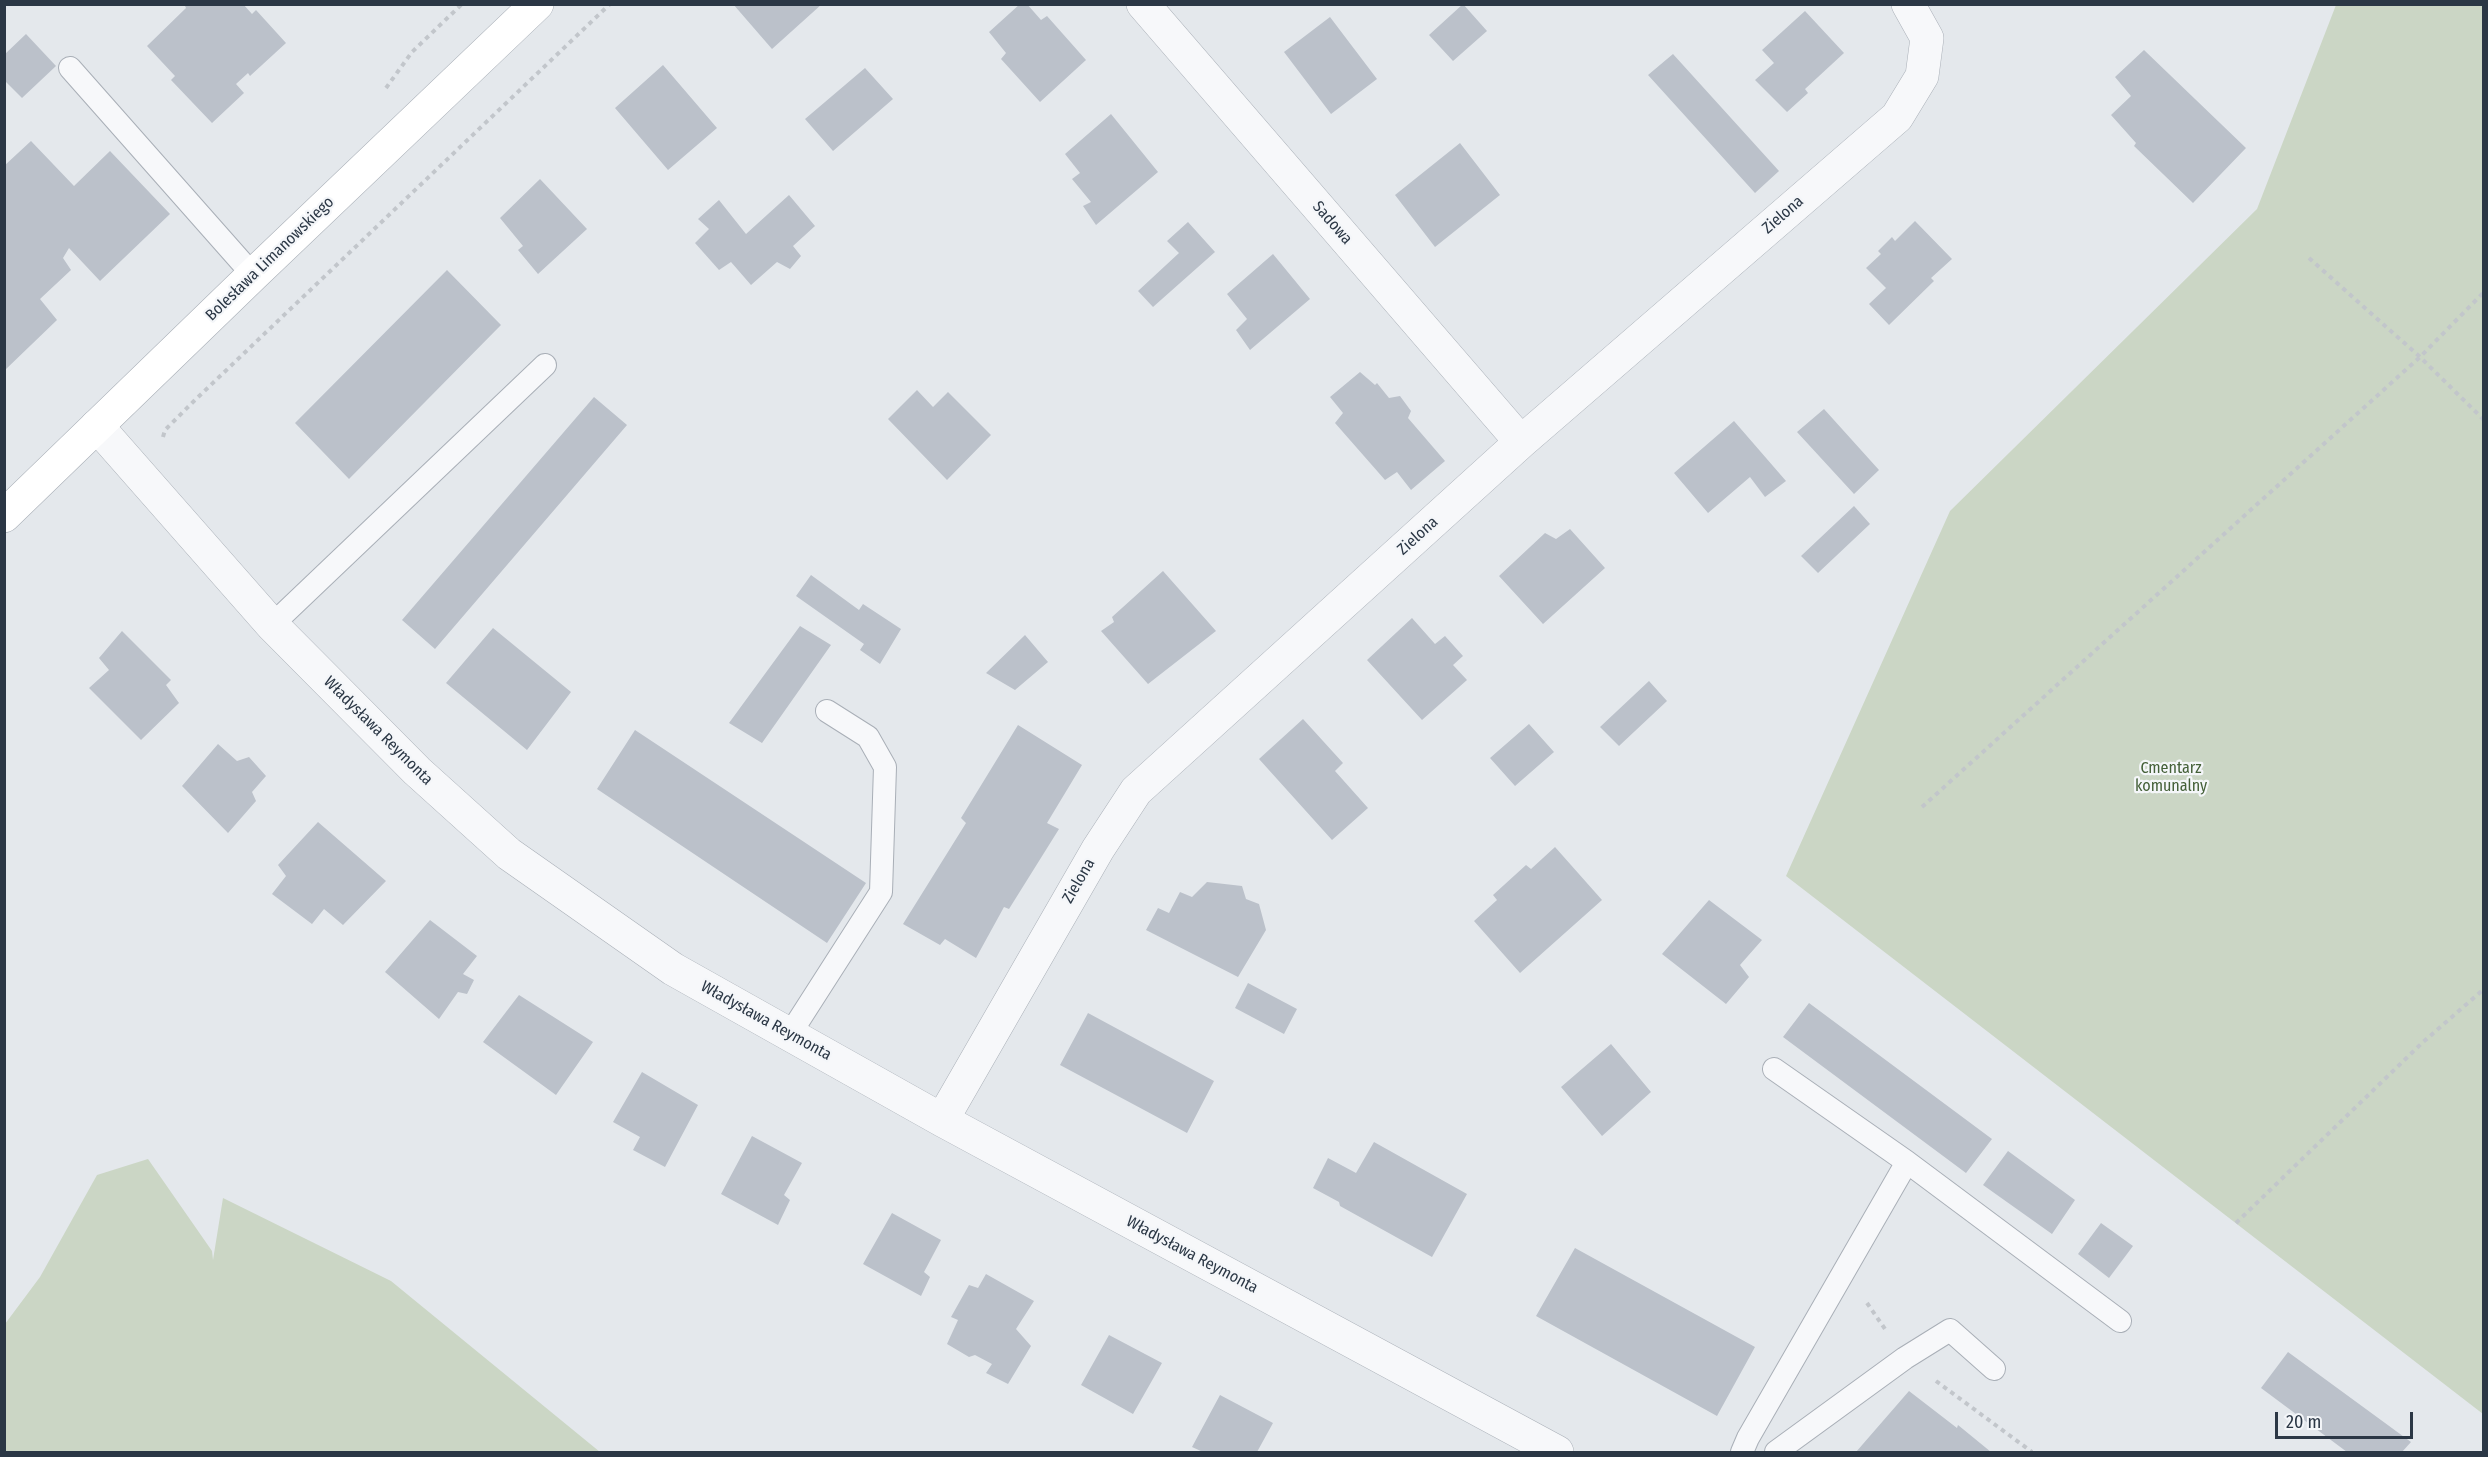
<!DOCTYPE html>
<html>
<head>
<meta charset="utf-8">
<style>
	body { margin:0 }
	#map { position:relative; width:2488px; height:1457px; overflow:hidden; background:#e4e8ec; font-family:"Fira Sans Condensed",sans-serif }
	canvas { display:block }
	.frame { position:absolute; inset:0; border:6px solid #2b3745; pointer-events:none }
	.scale { position:absolute; left:2275px; top:1412px; width:138px; height:27px; box-sizing:border-box; border:3px solid #2b3745; border-top:0; padding-left:8px; font-size:18px; line-height:21px; white-space:nowrap; color:#2b3745; -webkit-text-stroke:4px #f4f6f9; paint-order:stroke }
</style>
</head>
<body>
<div id="map">
<canvas width="2488" height="1457"></canvas>
<div class="frame"></div>
<div class="scale">20 m</div>
</div>
<script>
const ctx = document.querySelector('canvas').getContext('2d');
ctx.lineJoin = 'round';
function paint(path, color) {
  ctx.fillStyle = color;
  ctx.fill(path, 'evenodd');
}
function strokePath(path, color, width, dash) {
  ctx.strokeStyle = color;
  ctx.lineWidth = width;
  ctx.lineCap = dash ? 'butt' : 'round';
  ctx.setLineDash(dash || []);
  ctx.stroke(path);
}
function drawText(font, color, halo, rows, align = 'center') {
  ctx.font = font + ' "Fira Sans Condensed",sans-serif';
  ctx.lineWidth = 4.5;
  ctx.setLineDash([]);
  ctx.textBaseline = 'middle';
  ctx.strokeStyle = halo;
  ctx.fillStyle = color;
  for (const [text, x, y, turn = 0] of rows) {
    ctx.save();
    ctx.translate(x, y);
    ctx.rotate((+turn || 0) * Math.PI / 180);
    ctx.textAlign = isNaN(turn) ? turn : align;
    if (halo) ctx.strokeText(text, 0, 0);
    ctx.fillText(text, 0, 0);
    ctx.restore();
  }
}
paint(new Path2D(`
	M2336 5H2483V1414L1786 876 1950 511 2257 209Z
	M148 1159 212 1251 213 1260 223 1198 391 1281 600 1452H5V1324L40 1277 97 1175Z`), '#cbd6c5');
paint(new Path2D(`
	M184 4H243L252 14 256 10 286 43 250 76 248 73 236 84 244 93 212 123 171 80 175 76 147 46 186 8Z
	M733 4H822L772 49Z
	M1020 4H1027L1041 20 1047 16 1086 60 1040 102 1001 59 1006 53 989 32Z
	M1463 4 1487 31 1453 61 1429 35Z
	M1805 11 1844 53 1805 89 1808 93 1787 112 1755 80 1774 63 1762 50Z
	M1330 17 1377 79 1331 114 1284 52Z
	M26 34 56 66 22 98 4 80V55Z
	M2144 50 2246 148 2193 203 2134 146 2136 143 2111 115 2131 96 2115 77Z
	M1673 54 1779 171 1755 193 1648 75Z
	M663 65 717 128 668 170 615 108Z
	M865 68 893 99 833 151 805 119Z
	M1111 114 1158 172 1096 225 1083 206 1091 202 1072 179 1080 173 1065 154Z
	M31 141 74 186 110 151 170 214 100 281 69 248 63 258 71 270 40 299 57 320 4 371V166Z
	M1460 143 1500 195 1435 247 1395 195Z
	M540 179 587 229 538 274 518 250 523 246 500 218Z
	M789 195 815 226 793 246 801 256 790 269 777 262 751 285 731 262 719 270 695 243 709 229 698 219 719 200 746 234Z
	M1915 221 1952 259 1931 278 1934 281 1889 325 1869 304 1886 288 1866 268 1881 254 1878 251 1892 237 1895 241Z
	M1188 222 1215 252 1153 307 1138 291 1179 253 1167 241Z
	M1273 254 1310 299 1250 350 1236 330 1247 319 1227 294Z
	M447 270 501 325 349 479 295 423Z
	M1360 372 1375 385 1377 383 1389 398 1400 396 1411 411 1408 418 1445 461 1411 490 1397 472 1385 480 1335 423 1343 413 1330 397Z
	M917 390 933 407 948 392 991 435 947 480 888 419Z
	M594 397 627 425 435 649 402 620Z
	M1824 409 1879 470 1854 494 1797 432Z
	M1734 421 1786 481 1765 497 1750 477 1708 513 1674 473Z
	M1854 506 1870 524 1818 573 1801 556Z
	M1570 529 1605 568 1543 624 1499 576 1545 533 1556 539Z
	M1163 571 1216 631 1148 684 1101 631 1114 622 1112 617Z
	M811 575 859 610 863 604 901 629 880 664 860 650 864 644 796 596Z
	M1412 618 1435 644 1445 636 1463 656 1453 665 1467 680 1422 720 1367 660Z
	M800 626 831 645 762 743 729 723Z
	M493 628 571 692 527 750 446 683Z
	M122 631 171 680 166 685 179 703 141 740 89 688 109 670 99 658Z
	M1025 635 1048 662 1015 690 986 673Z
	M1649 681 1667 701 1619 746 1600 727Z
	M1303 719 1343 763 1335 771 1368 808 1332 840 1259 759Z
	M1529 724 1554 752 1515 786 1490 758Z
	M1018 725 1082 765 1047 823 1059 829 1009 909 1004 907 976 958 945 939 940 945 903 924 966 823 961 818Z
	M635 730 866 883 827 943 597 789Z
	M218 744 237 761 249 757 266 776 252 792 256 801 228 833 182 786Z
	M318 822 386 881 343 925 324 909 312 924 272 894 286 876 278 865Z
	M1555 847 1602 900 1520 973 1474 921 1497 900 1493 895 1526 865 1531 869Z
	M1207 882 1242 886 1246 899 1259 904 1266 930 1238 977 1146 930 1158 908 1169 913 1180 892 1192 897Z
	M1709 900 1762 940 1740 965 1749 977 1726 1004 1662 954Z
	M430 920 477 956 463 974 474 980 467 994 458 992 439 1019 385 972Z
	M1248 983 1297 1009 1284 1034 1235 1008Z
	M519 995 593 1042 556 1095 483 1042Z
	M1809 1003 1992 1139 1966 1173 1783 1037Z
	M1088 1013 1214 1081 1187 1133 1060 1065Z
	M1611 1044 1651 1092 1602 1136 1561 1087Z
	M642 1072 698 1105 665 1167 633 1150 640 1137 613 1122Z
	M752 1136 802 1163 784 1195 790 1200 778 1225 721 1194Z
	M1374 1142 1467 1194 1432 1257 1340 1206 1339 1202 1313 1188 1328 1158 1356 1173Z
	M2008 1151 2075 1200 2052 1234 1983 1185Z
	M892 1213 941 1240 924 1272 930 1277 921 1296 863 1264Z
	M2101 1223 2133 1246 2109 1278 2078 1254Z
	M1575 1248 1755 1347 1717 1416 1536 1316Z
	M986 1274 1034 1301 1016 1329 1031 1346 1008 1384 986 1373 992 1364 975 1355 969 1357 947 1344 958 1320 951 1317 969 1285 978 1288Z
	M1109 1335 1162 1363 1133 1414 1081 1385Z
	M2288 1352 2411 1442 2402 1452H2347L2261 1388Z
	M1909 1391 1957 1428 1958 1425 1991 1452H1856Z
	M1220 1395 1273 1423 1257 1452H1203L1192 1447Z`), '#bbc1ca');
const lane = new Path2D(`
	M70 68 253 275
	M272 625 545 365
	M790 1034 881 892 885 767 868 737 827 711
	M1907 1162 2120 1321
	M1742 1452 1748 1438 1907 1162 1774 1069
	M1776 1452 1905 1358 1950 1330 1994 1369`);
const street = new Path2D(`
	M1143 4 1521 442
	M97 426 272 625 417 771 509 854 673 969 942 1120 1557 1452
	M942 1120 1098 849 1136 791 1521 442 1897 117 1922 76 1927 38 1908 4`);
const secondary = new Path2D(`
	M4 516 253 275 537 4`);
strokePath(lane, '#a9afb7', 24);
strokePath(street, '#a9afb7', 34);
strokePath(secondary, '#a9afb7', 34);
strokePath(new Path2D(`
	M386 88 412 52 462 4
	M2309 258 2420 357 2484 420
	M163 437 165 430 194 401 610 4
	M1922 807 2420 357 2484 292
	M2236 1223 2422 1043 2484 989
	M1867 1303 1885 1329
	M1936 1381 2032 1452`), '#c2c6cb', 4, [4.5, 4.5]);
strokePath(lane, '#f7f8fa', 22);
strokePath(street, '#f7f8fa', 33);
strokePath(secondary, '#fff', 33);
drawText('16px', '#2b3745', '#f4f6f9', [
	["Zielona",1783,215,-41],
	["Sadowa",1332,223,49],
	["Bolesława Limanowskiego",270,259,-44],
	["Zielona",1418,536,-42],
	["Władysława Reymonta",378,731,45],
	["Zielona",1079,881,-60],
	["Władysława Reymonta",766,1021,29],
	["Władysława Reymonta",1192,1255,28]
]);
drawText('16px', '#446038', '#f4f6f9', [
	["Cmentarz",2171,769],
	["komunalny",2171,787]
]);
</script>
</body>
</html>
